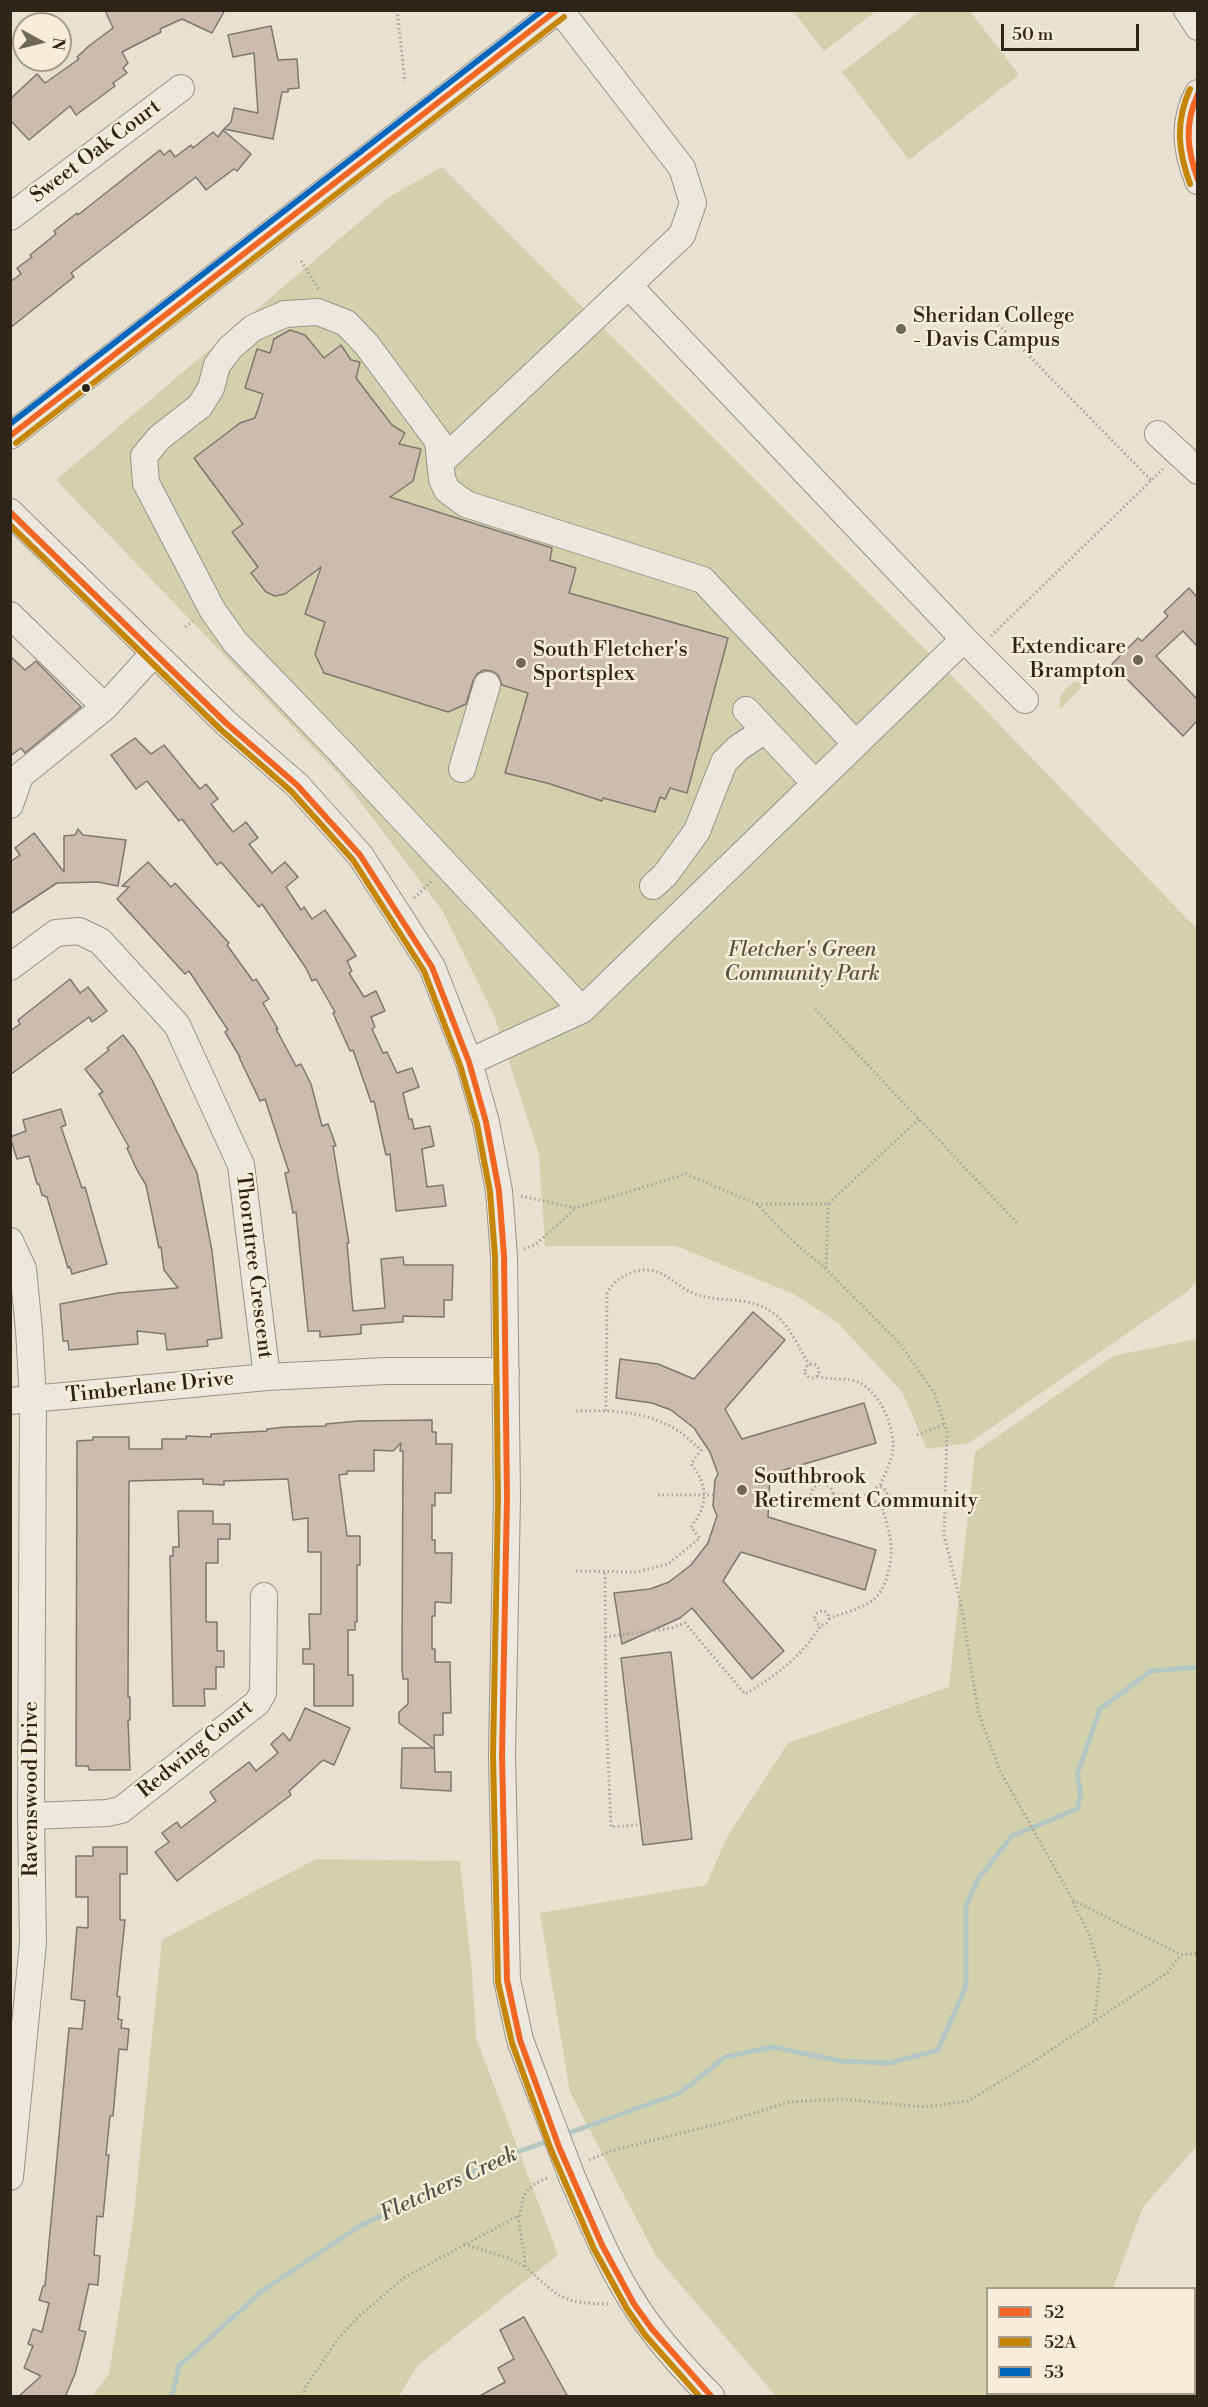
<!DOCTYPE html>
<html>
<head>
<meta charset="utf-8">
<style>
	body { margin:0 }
	#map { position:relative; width:1208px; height:2407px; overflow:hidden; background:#e8e0d0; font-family:"Libre Bodoni",serif }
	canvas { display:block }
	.frame { position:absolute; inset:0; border:12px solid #2e2417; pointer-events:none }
	.legend { position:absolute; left:986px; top:2287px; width:210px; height:108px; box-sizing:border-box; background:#f7edd9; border:2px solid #a79d8b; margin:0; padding:8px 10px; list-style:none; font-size:18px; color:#2e2417 }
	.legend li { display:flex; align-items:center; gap:12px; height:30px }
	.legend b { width:30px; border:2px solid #a79d8b }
	.north { position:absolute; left:12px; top:12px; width:60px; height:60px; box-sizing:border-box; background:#f7edd9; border:2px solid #a79d8b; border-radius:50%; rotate:97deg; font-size:16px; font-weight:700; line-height:24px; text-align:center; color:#2e2417 }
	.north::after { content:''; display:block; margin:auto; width:21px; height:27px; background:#6f6658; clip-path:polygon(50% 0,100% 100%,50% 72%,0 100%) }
	.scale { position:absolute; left:1001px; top:24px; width:138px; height:27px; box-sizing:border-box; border:3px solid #2e2417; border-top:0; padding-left:8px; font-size:18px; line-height:21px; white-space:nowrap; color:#2e2417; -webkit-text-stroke:4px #f7edd9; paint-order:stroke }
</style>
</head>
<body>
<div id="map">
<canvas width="1208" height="2407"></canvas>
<div class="frame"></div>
<ul class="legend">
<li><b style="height:8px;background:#f26522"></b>52</li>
<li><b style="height:8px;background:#c58606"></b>52A</li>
<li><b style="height:8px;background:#0065bd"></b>53</li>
</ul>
<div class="north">N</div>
<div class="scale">50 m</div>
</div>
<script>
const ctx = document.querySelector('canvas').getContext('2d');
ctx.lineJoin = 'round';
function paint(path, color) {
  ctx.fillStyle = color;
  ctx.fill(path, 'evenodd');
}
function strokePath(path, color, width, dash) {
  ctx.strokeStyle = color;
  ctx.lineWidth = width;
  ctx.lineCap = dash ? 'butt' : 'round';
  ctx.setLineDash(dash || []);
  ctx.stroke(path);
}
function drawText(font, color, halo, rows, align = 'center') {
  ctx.font = font + ' "Libre Bodoni",serif';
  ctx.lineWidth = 5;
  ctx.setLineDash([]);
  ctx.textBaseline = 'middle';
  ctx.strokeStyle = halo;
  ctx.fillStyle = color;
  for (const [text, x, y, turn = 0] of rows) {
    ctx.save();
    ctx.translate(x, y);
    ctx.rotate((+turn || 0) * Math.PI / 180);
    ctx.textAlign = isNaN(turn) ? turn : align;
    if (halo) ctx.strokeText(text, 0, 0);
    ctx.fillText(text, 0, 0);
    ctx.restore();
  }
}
paint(new Path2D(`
	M969 10 1019 75 909 160 842 72 921 11Z
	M793 11H876L824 51Z
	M442 167 972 696 1197 929V1281L1188 1291 969 1443 927 1449 902 1392 838 1323 794 1294 676 1246H545L539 1154 494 1015 442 910 343 779 56 480 389 197Z
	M1075 682 1085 684 1060 709C1058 696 1063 689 1075 682Z
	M1197 1339V2146L1143 2207 1113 2288H988V2394H1041L1038 2396H776L656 2256 570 2092 540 1913 706 1885 727 1837 788 1743 949 1687 975 1452 1113 1356Z
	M316 1859 460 1861 472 1972 476 2038 558 2255 417 2366 399 2396H92L109 2374 133 2222 162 1940Z`), '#d2d0ad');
strokePath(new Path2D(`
	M563 2135 680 2093 725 2057 773 2047 840 2061 890 2063 938 2050 966 1986V1905L979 1878 1012 1836 1077 1809 1081 1793 1077 1775 1100 1709 1151 1671 1198 1667
	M172 2396 179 2366 262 2291 360 2226 501 2158 551 2140`), '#b4c7c3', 5);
const building = new Path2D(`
	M105 10H225L212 33 182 19 160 29 161 32 122 52 128 63 123 68 127 73 113 83 115 86 76 115 70 106 29 140 10 120V99L37 74 45 83 79 59 77 57 89 46 113 28Z
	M271 26 278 60 297 59 299 88 288 89V92H282L273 139 224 129 231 122 234 108 258 113 254 53 233 57 228 35Z
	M223 130 251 154 237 171 234 169 206 190 196 177 71 273 74 277 10 328V282L21 274 17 268 32 257 30 255 56 234 54 231 77 213 78 215 160 150 164 155 170 150 175 157 191 145 193 148 213 132 218 137Z
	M290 330 305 335 324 358 341 345 351 360 360 362 356 378 392 425 405 433 399 444 421 449 413 481 390 497 552 548 550 560 576 568 569 593 728 638 687 793 670 788 665 799 660 797 655 812 603 798 602 801 547 783 505 773 528 693 502 685 498 675 492 671 484 670 477 674 473 681 466 704 448 712 324 673 315 654 325 622 305 614 321 567 285 594 275 596 266 592 251 573 258 567 232 532 243 524 194 458 240 423 255 418 263 394 245 388 257 349 270 353 274 339Z
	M1189 588 1197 597V646L1183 631 1156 656 1197 699V721L1183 736 1112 664 1138 638 1142 641 1168 616 1164 612Z
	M10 656 25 670 36 661 81 707 25 753 21 748 10 756Z
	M135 738 151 754 164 745 200 789 206 784 218 799 211 804 233 832 246 822 258 838 249 844 272 873 285 862 298 877 286 887 301 910 304 907 312 919 325 910 347 942 356 956 347 961 352 971 349 973 364 997 376 991 385 1011 371 1017 375 1027 372 1029 383 1053 387 1052 397 1073 412 1068 419 1087 403 1093 409 1119H412L414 1129 430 1126 434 1146 422 1149 427 1187 443 1185 446 1206 396 1211 390 1154 386 1155 374 1101 371 1102 353 1050 350 1051 333 1013 335 1012 316 979 312 981 306 968 262 904 259 907 221 862 217 865 182 819 179 821 147 781 136 789 111 755Z
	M78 829 83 835 126 840 118 886 98 882 57 883 10 914V862L20 855 15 848 34 833 64 872V836L75 835Z
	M148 862 171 887 175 883 229 943 227 945 253 981 256 979 269 999 263 1003 278 1029H276L296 1066 301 1064 311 1084 322 1126 328 1124 336 1146H333L349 1243H347L353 1311 385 1308 381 1259 403 1257 404 1265H453L452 1300H444V1317L403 1316V1322L361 1325V1334L320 1337V1331H308L296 1212 293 1213 291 1202 285 1173 289 1172 265 1099 260 1101 239 1057H240L225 1032 228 1030 189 971 185 974 117 899 129 887 122 886Z
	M70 979 80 993 88 987 107 1011 92 1022 89 1017 10 1075V1031L20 1024 18 1020Z
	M123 1035 135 1050 152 1080 197 1173 212 1251 222 1338 207 1340 208 1346 167 1350 165 1334 137 1331 138 1344 69 1350 68 1341H63L60 1304 118 1293 178 1288 164 1270 161 1247 159 1248 146 1185 136 1168 127 1148 129 1147 99 1094 103 1092 85 1069 109 1050 107 1048Z
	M61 1109 66 1125 61 1127 82 1188 85 1187 107 1264 72 1274 70 1267 68 1268 47 1197 42 1195 39 1184H37L29 1156 17 1159 10 1137 26 1131 23 1120Z
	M753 1312 785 1340 725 1409 742 1439 864 1403 876 1443 770 1474 768 1517 876 1550 865 1590 741 1552 723 1581 784 1651 752 1679 692 1608 680 1618 622 1644 614 1593 650 1589 669 1582 691 1565 708 1543 717 1516 713 1506 715 1480 718 1474 710 1452 694 1428 671 1410 652 1403 616 1398 620 1359 658 1364 694 1379Z
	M432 1420V1432H436V1444H452L451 1493H435V1506L432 1505V1540H435V1553H452L451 1603 435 1602V1616H432V1649H435V1662H450L451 1713H443V1735H434L435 1772H451V1791L401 1788 402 1748H433L399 1723V1712L408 1704V1679H403L402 1668 403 1451H400L401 1443 393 1451 374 1450V1471H347V1474L339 1475 347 1536H360V1565H357V1622H355V1630H348V1675H353V1706H314V1664H303V1649H310L309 1614H321V1552H308V1518L293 1520 288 1479 224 1481V1485L203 1484V1479L129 1481 128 1697H130V1720H128L130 1770H89L88 1766H76L77 1441 93 1440V1437H129V1449H162V1439H186V1436L211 1437V1434L267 1431V1429L286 1427 326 1426V1424L358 1421Z
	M178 1511H213V1524H230V1539H218V1563H206V1622H217V1651H224V1667H216V1689H204L205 1706H173L170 1556H173V1547H179Z
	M671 1652 692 1839 643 1845 621 1658Z
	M305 1708 350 1728 334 1765 323 1760 289 1791 291 1795 177 1881 155 1852 169 1842 162 1833 177 1822 181 1828 216 1801 210 1792 249 1762 256 1771 278 1753 271 1744 283 1733 290 1741Z
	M93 1847H127V1874H120V1920H125L117 1996 120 1997 118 2019 122 2020 121 2028 129 2029 127 2050 119 2049 113 2116H110L106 2155H109L103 2217 97 2216 94 2255 100 2256 98 2285 89 2284 79 2330 86 2332 75 2374 65 2397H18L41 2376 24 2368 33 2346 28 2344 33 2329 42 2332 49 2303 39 2300 43 2286H45L69 2028 82 2029 85 2001 71 1999 77 1927 88 1928V1897H76V1856H93Z
	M524 2317 568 2397H478L505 2382 498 2368 514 2359 500 2330Z`);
paint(building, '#ccbcaf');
strokePath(building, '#7e786e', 1.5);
const minor = new Path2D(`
	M1187 10 1198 27
	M1198 93C1182 124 1186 150 1198 181
	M10 217 181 88
	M629 286 964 639 1025 700
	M1158 434 1198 471
	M10 436 558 10
	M440 463 682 235 693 203 682 168 560 10
	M10 512 226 723 297 785 360 855 432 967 469 1062 486 1122 499 1191 504 1256 507 1497 502 1755 507 1980 520 2040 543 2101
	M10 615 105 707
	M746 710 815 783
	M462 769 487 685
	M10 805 20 776 105 707 154 653
	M653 886 665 875 697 831 724 762 738 748 765 730
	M10 967 56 933 79 931 100 941 177 1025 241 1165 267 1377
	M582 1010 338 749 235 642 213 611 146 483 144 456 160 437 200 406 211 388 217 365 230 348 253 328 285 314 318 312 346 323 367 345 438 441 442 479 447 490 466 504 703 580 856 744
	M469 1062 582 1010 964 639
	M10 1241 23 1269 29 1330 33 1399 31 1816 33 1943 10 2177
	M10 1401 267 1377 386 1371H506
	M31 1816 107 1813 121 1810 257 1703 263 1693 264 1596
	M572 2177C591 2220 609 2265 635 2305 656 2338 684 2369 711 2396`);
strokePath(minor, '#989287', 28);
strokePath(new Path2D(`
	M397 10 405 82
	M301 261 319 290
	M992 318 1151 480
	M185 627 193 621
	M991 636 1163 469
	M414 898 433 880
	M815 1009 1019 1225
	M521 1196 576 1208 686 1174 757 1204 785 1234 826 1269 901 1345 935 1394 947 1432 944 1535 961 1604 978 1711 1000 1771 1073 1900 1181 1955
	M757 1204H828L919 1119
	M524 1249 535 1245 576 1208
	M826 1268 828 1204
	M805 1371a7 7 0 1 1 14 0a7 7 0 1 1-14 0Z
	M817 1376C831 1381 845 1377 858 1382 879 1391 895 1427 893 1449 892 1461 884 1476 879 1488
	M606 1411 607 1294C613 1279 633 1269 648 1270 665 1271 678 1287 693 1293 721 1305 749 1293 776 1315 791 1328 799 1348 809 1365
	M917 1435 945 1424
	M811 1495a11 11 0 1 1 22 0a11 11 0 1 1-22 0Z
	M871 1495a8 8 0 1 1 16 0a8 8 0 1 1-16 0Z
	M658 1495H714
	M833 1495H870
	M886 1495 901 1496
	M769 1496H809
	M576 1571 637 1572 668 1564 700 1538 691 1527C708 1505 709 1487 691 1464L701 1450C694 1444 687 1437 680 1432 649 1411 612 1410 576 1411
	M605 1573 606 1710 611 1827 637 1825
	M815 1618a7 7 0 1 1 14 0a7 7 0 1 1-14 0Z
	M829 1619C842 1613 857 1610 869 1603 879 1597 884 1587 887 1576 896 1547 889 1531 881 1503
	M605 1637 672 1628 685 1623 745 1694C776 1676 802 1656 821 1625
	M1073 1902 1089 1934 1100 1971 1094 2022
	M589 2160 611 2151 725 2122 789 2102 841 2099 925 2107 968 2101 1034 2061 1167 1973 1181 1955 1198 1953
	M518 2216 526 2267C559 2298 562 2303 608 2304
	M464 2244 508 2258 526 2267
	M303 2396 306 2386 337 2340 359 2316 405 2277 520 2215C524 2189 526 2187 550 2177`), '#a9a49d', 3, [1.5, 3]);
strokePath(minor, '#ece8e0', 26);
const minorBridge = new Path2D(`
	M543 2101 572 2177`);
strokePath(minorBridge, '#989287', 28, []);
strokePath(minorBridge, '#ece8e0', 26);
strokePath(new Path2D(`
	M1198 94C1184 124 1187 150 1198 180
	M10 436 557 10
	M10 512 226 723 297 785 360 855 432 967 469 1062 486 1122 499 1191 504 1256 507 1497 502 1755 507 1980 520 2040 559 2147 602 2245 634 2304 652 2329 711 2396`), '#f26522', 6);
strokePath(new Path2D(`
	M1190 184C1178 151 1175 122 1190 89
	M16 443 564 17
	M10 525 220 729 291 791 353 860 424 971 460 1065 477 1124 490 1192 495 1256 498 1497 493 1755 498 1982 512 2043 551 2150 594 2249 627 2309 645 2335 699 2396`), '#c58606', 6);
strokePath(new Path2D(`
	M10 424 543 10`), '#0065bd', 6);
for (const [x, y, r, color] of [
	[901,329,6,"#6f6658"],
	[86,388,5,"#2e2417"],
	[1138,660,6,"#6f6658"],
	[521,663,6,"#6f6658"],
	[742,1490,6,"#6f6658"]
]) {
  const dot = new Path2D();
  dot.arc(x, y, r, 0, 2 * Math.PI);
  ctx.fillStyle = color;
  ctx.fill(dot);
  strokePath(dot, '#f7edd9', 2);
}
drawText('21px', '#2e2417', '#f7edd9', [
	["Sweet Oak Court",96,152,-37],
	["Thorntree Crescent",253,1266,83],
	["Timberlane Drive",150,1388,-6],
	["Redwing Court",196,1750,-39],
	["Ravenswood Drive",32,1789,-90]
]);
drawText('21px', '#2e2417', '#f7edd9', [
	["Sheridan College",913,317],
	["- Davis Campus",913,341],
	["Extendicare",1126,648,"right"],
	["Brampton",1126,672,"right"],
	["South Fletcher's",533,651],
	["Sportsplex",533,675],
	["Southbrook",754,1478],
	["Retirement Community",754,1502]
], 'left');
drawText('italic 21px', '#5a533c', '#f7edd9', [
	["Fletcher's Green",802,951],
	["Community Park",802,975]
]);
drawText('italic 22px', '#505249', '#f7edd9', [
	["Fletchers Creek",449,2185,-25]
]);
</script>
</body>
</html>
